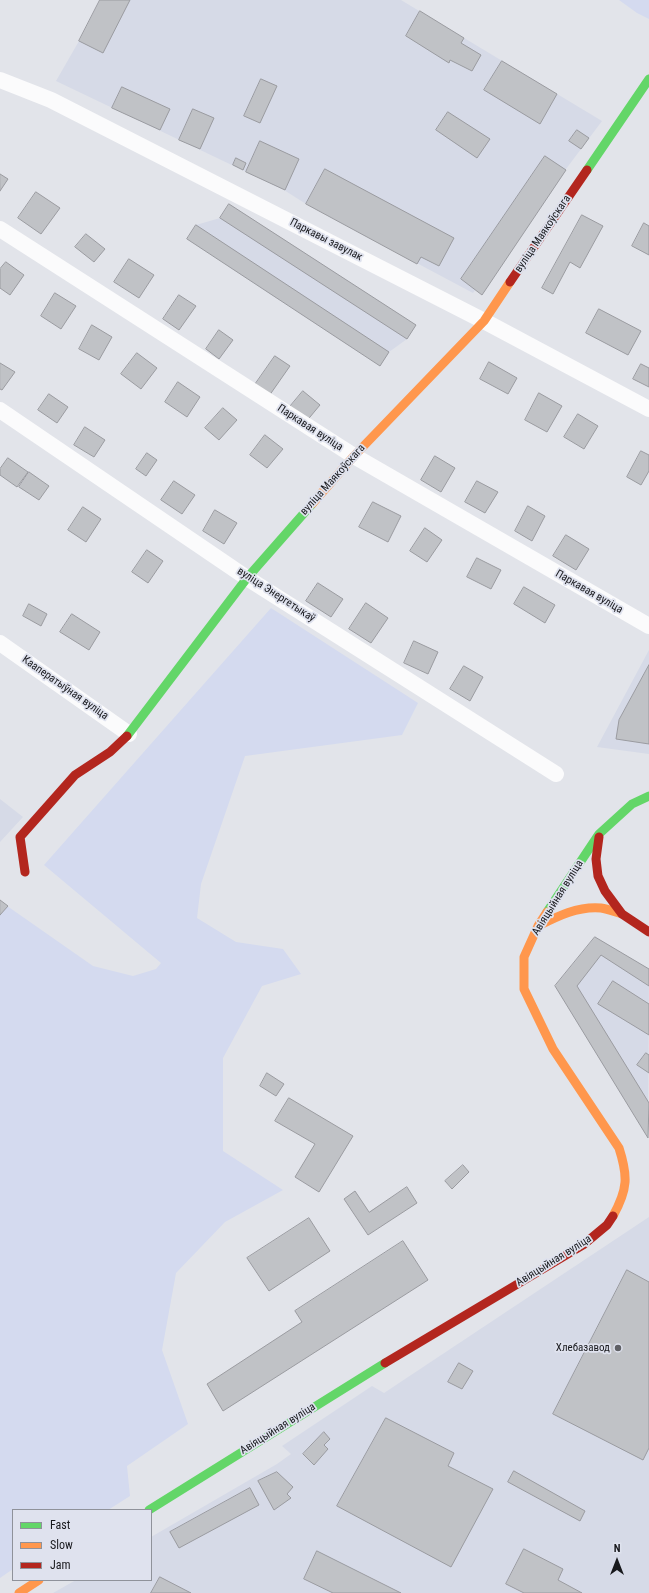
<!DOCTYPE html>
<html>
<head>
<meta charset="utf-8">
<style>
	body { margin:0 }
	#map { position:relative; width:649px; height:1593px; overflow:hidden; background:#e2e4ea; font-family:"Roboto Condensed",sans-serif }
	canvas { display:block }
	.legend { position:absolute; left:12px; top:1509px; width:140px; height:72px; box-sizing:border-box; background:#dfe2ee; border:1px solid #8f929a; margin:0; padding:5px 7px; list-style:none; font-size:12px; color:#18191d }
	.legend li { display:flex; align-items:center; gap:8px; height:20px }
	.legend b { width:20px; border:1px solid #8f929a }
	.north { position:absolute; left:597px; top:1541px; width:40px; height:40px; -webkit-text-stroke:3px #dfe2ee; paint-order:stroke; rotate:0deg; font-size:11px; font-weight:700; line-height:16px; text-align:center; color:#18191d }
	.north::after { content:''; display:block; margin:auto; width:14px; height:18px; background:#18191d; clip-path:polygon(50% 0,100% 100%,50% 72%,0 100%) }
</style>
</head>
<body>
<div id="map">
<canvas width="649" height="1593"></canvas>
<ul class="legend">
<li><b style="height:5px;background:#63d668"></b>Fast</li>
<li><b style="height:5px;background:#ff974d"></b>Slow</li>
<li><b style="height:5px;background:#b3261e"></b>Jam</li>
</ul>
<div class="north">N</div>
</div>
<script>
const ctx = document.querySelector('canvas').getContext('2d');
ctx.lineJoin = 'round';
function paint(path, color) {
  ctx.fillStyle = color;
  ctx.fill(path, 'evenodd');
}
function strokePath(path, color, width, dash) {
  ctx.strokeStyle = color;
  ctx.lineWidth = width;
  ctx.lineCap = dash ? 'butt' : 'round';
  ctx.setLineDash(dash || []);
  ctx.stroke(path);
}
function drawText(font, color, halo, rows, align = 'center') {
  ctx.font = font + ' "Roboto Condensed",sans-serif';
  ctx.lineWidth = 3.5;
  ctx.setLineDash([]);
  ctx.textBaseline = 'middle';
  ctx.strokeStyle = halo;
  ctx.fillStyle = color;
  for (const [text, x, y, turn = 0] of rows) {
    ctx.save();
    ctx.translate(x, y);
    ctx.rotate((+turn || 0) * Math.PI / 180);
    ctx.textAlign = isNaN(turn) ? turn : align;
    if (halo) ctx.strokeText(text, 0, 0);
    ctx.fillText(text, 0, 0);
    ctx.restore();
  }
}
paint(new Path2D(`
	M100 0H401L602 121 473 293 306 204 284 190 56 81 79 41Z
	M229 204 416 325 407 339 389 352 380 366 187 239 196 225 220 218Z
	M649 650V754L597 747Z
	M0 799 23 817 0 842Z
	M595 937 649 969 648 1138 555 986Z
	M649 1217V1593H53L76 1580H151V1537L277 1464 291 1454 282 1446 372 1386 384 1393Z`), '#d6dae7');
paint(new Path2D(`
	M619 0H649V19L637 13Z
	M271 608 418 703 402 735 245 756 201 884 197 918 236 942 283 949 301 974 262 986 223 1058V1151L283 1190 225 1222 176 1273 162 1350 188 1424 127 1466 130 1496 108 1510H13V1569L0 1578V901L93 966 133 976 156 969 161 963 44 865Z`), '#d4daef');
const building = new Path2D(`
	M100 0H130L103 53 79 41Z
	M420 11 464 38 461 43 481 55 472 71 450 60 449 63 406 36Z
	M502 61 557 94 540 124 484 90Z
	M261 79 277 86 260 123 244 116Z
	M122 87 170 109 160 130 112 108Z
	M193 109 214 118 200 149 179 140Z
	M448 112 490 139 477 158 436 130Z
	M577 130 589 138 581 149 569 141Z
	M260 141 299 159 285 190 246 172Z
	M545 156 566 170 482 295 461 279Z
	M236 158 246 163 243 170 233 165Z
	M325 169 454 238 439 266 421 257 417 264 306 204Z
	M0 174 8 179 0 191Z
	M36 192 60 208 41 234 18 218Z
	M229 204 416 325 407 339 220 218Z
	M582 215 603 226 580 268 570 262 553 294 542 288Z
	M644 223 649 226V255L632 246Z
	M196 225 389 352 380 366 187 239Z
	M86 234 105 249 94 262 75 247Z
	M129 259 154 275 139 298 114 282Z
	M6 262 24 275 10 295 0 288V269Z
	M55 293 76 306 61 329 41 316Z
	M179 295 196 306 179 330 163 319Z
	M599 309 641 331 628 355 586 333Z
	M92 325 112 337 99 360 79 349Z
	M219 330 233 340 219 359 206 349Z
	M137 353 157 368 141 389 121 374Z
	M275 356 290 366 269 396 254 386Z
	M489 362 517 378 508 394 480 379Z
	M0 363 15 372 2 390 0 389Z
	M641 364 649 368V387L633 379Z
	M178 382 200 397 187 417 165 402Z
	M303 391 320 405 305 423 288 409Z
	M539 393 562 406 547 432 525 420Z
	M49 394 68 407 57 423 38 410Z
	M223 408 237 420 219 440 205 428Z
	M578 414 598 426 584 449 564 437Z
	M85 427 105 440 94 457 74 445Z
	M265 435 283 449 267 468 250 455Z
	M641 451 649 455V471L641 485 627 477Z
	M147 453 157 460 146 476 136 469Z
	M435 456 455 468 441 492 421 480Z
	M8 458 28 472 17 487 0 475V469Z
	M29 472 49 486 39 500 19 487Z
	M174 481 195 495 182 514 161 500Z
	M477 481 498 492 485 513 465 502Z
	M373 502 401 516 388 542 359 527Z
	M528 506 545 516 532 541 515 531Z
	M83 507 101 519 86 542 68 530Z
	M215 510 237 523 224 544 203 531Z
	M425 528 442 540 427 562 410 551Z
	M566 535 589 549 576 570 553 556Z
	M147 550 163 561 148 583 132 572Z
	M477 558 501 570 491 589 467 577Z
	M318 583 343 599 331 617 306 601Z
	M524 587 555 605 545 623 514 604Z
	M366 603 388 618 371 643 349 629Z
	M29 604 47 614 41 626 23 616Z
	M72 614 100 632 89 650 60 632Z
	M414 641 438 652 428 674 404 663Z
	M649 665V744L616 739 619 720Z
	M464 666 483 677 470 701 450 689Z
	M0 900 8 906 0 915Z
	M595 937 649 969V986L601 955 577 986 649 1103 648 1138 555 986Z
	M613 981 649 1004V1035L598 1004Z
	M646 1053 649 1055V1073L637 1065Z
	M267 1073 284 1084 276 1096 260 1086Z
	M289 1098 353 1136 319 1192 295 1177 315 1144 275 1121Z
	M463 1165 469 1172 452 1189 445 1181Z
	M407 1187 417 1203 368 1235 344 1199 355 1191 369 1212Z
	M309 1218 330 1251 269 1291 247 1258Z
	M403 1241 428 1280 223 1411 207 1384 302 1322 295 1311Z
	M627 1270 649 1282V1448L643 1460 553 1414Z
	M459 1363 473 1371 462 1389 448 1382Z
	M386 1418 454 1453 448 1466 493 1489 451 1567 337 1506Z
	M324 1432 330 1439 324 1445 328 1449 314 1465 303 1454Z
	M514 1471 585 1511 580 1521 508 1482Z
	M277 1472 293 1487 287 1494 291 1498 274 1510 258 1481Z
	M250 1488 259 1505 179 1548 170 1532Z
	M524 1549 563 1569 558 1580 582 1593H524L506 1584Z
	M317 1551 401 1593H333L304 1579Z
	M160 1577 191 1593H151Z`);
paint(building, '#c0c2c6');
strokePath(building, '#9a9ba0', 1);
strokePath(new Path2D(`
	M0 80 51 100 484 321 649 409
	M0 229 354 456 649 626
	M0 410 247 578 556 774
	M0 643 129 734`), '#fbfbfc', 16);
strokePath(new Path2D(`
	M587 170 649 79
	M127 736 247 578 312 504
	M547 912 599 834 632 804 649 796
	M149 1510 385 1363`), '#63d668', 9);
strokePath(new Path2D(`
	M312 504 354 456 484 321 510 282
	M547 912 538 926 524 957V989L553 1049 619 1148C628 1176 628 1189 613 1216
	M538 926C558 916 578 906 601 908 608 909 615 912 622 914
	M19 1593 39 1580`), '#ff974d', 9);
strokePath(new Path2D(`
	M510 282 587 170
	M599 837 596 859 598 876 605 891 622 914 649 932
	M25 872 20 837 75 775 110 752 127 736
	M385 1363 583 1245 607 1225 613 1216`), '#b3261e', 9);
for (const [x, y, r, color] of [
	[618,1348,4,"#5f6065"]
]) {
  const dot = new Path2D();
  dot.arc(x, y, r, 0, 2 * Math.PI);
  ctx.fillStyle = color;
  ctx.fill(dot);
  strokePath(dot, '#dfe2ee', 1.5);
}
drawText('11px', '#18191d', '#dfe2ee', [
	["вуліца Маякоўскага",543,234,-56],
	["Паркавы завулак",326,240,27],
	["Паркавая вуліца",310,428,33],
	["вуліца Маякоўскага",333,480,-48],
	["Паркавая вуліца",589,592,30],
	["вуліца Энергетыкаў",276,595,33],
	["Кааператыўная вуліца",65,688,35],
	["Авіяцыйная вуліца",558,898,-58],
	["Авіяцыйная вуліца",554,1261,-32],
	["Авіяцыйная вуліца",278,1429,-32]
]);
drawText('11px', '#18191d', '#dfe2ee', [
	["Хлебазавод",610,1348]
], 'right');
</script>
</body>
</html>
